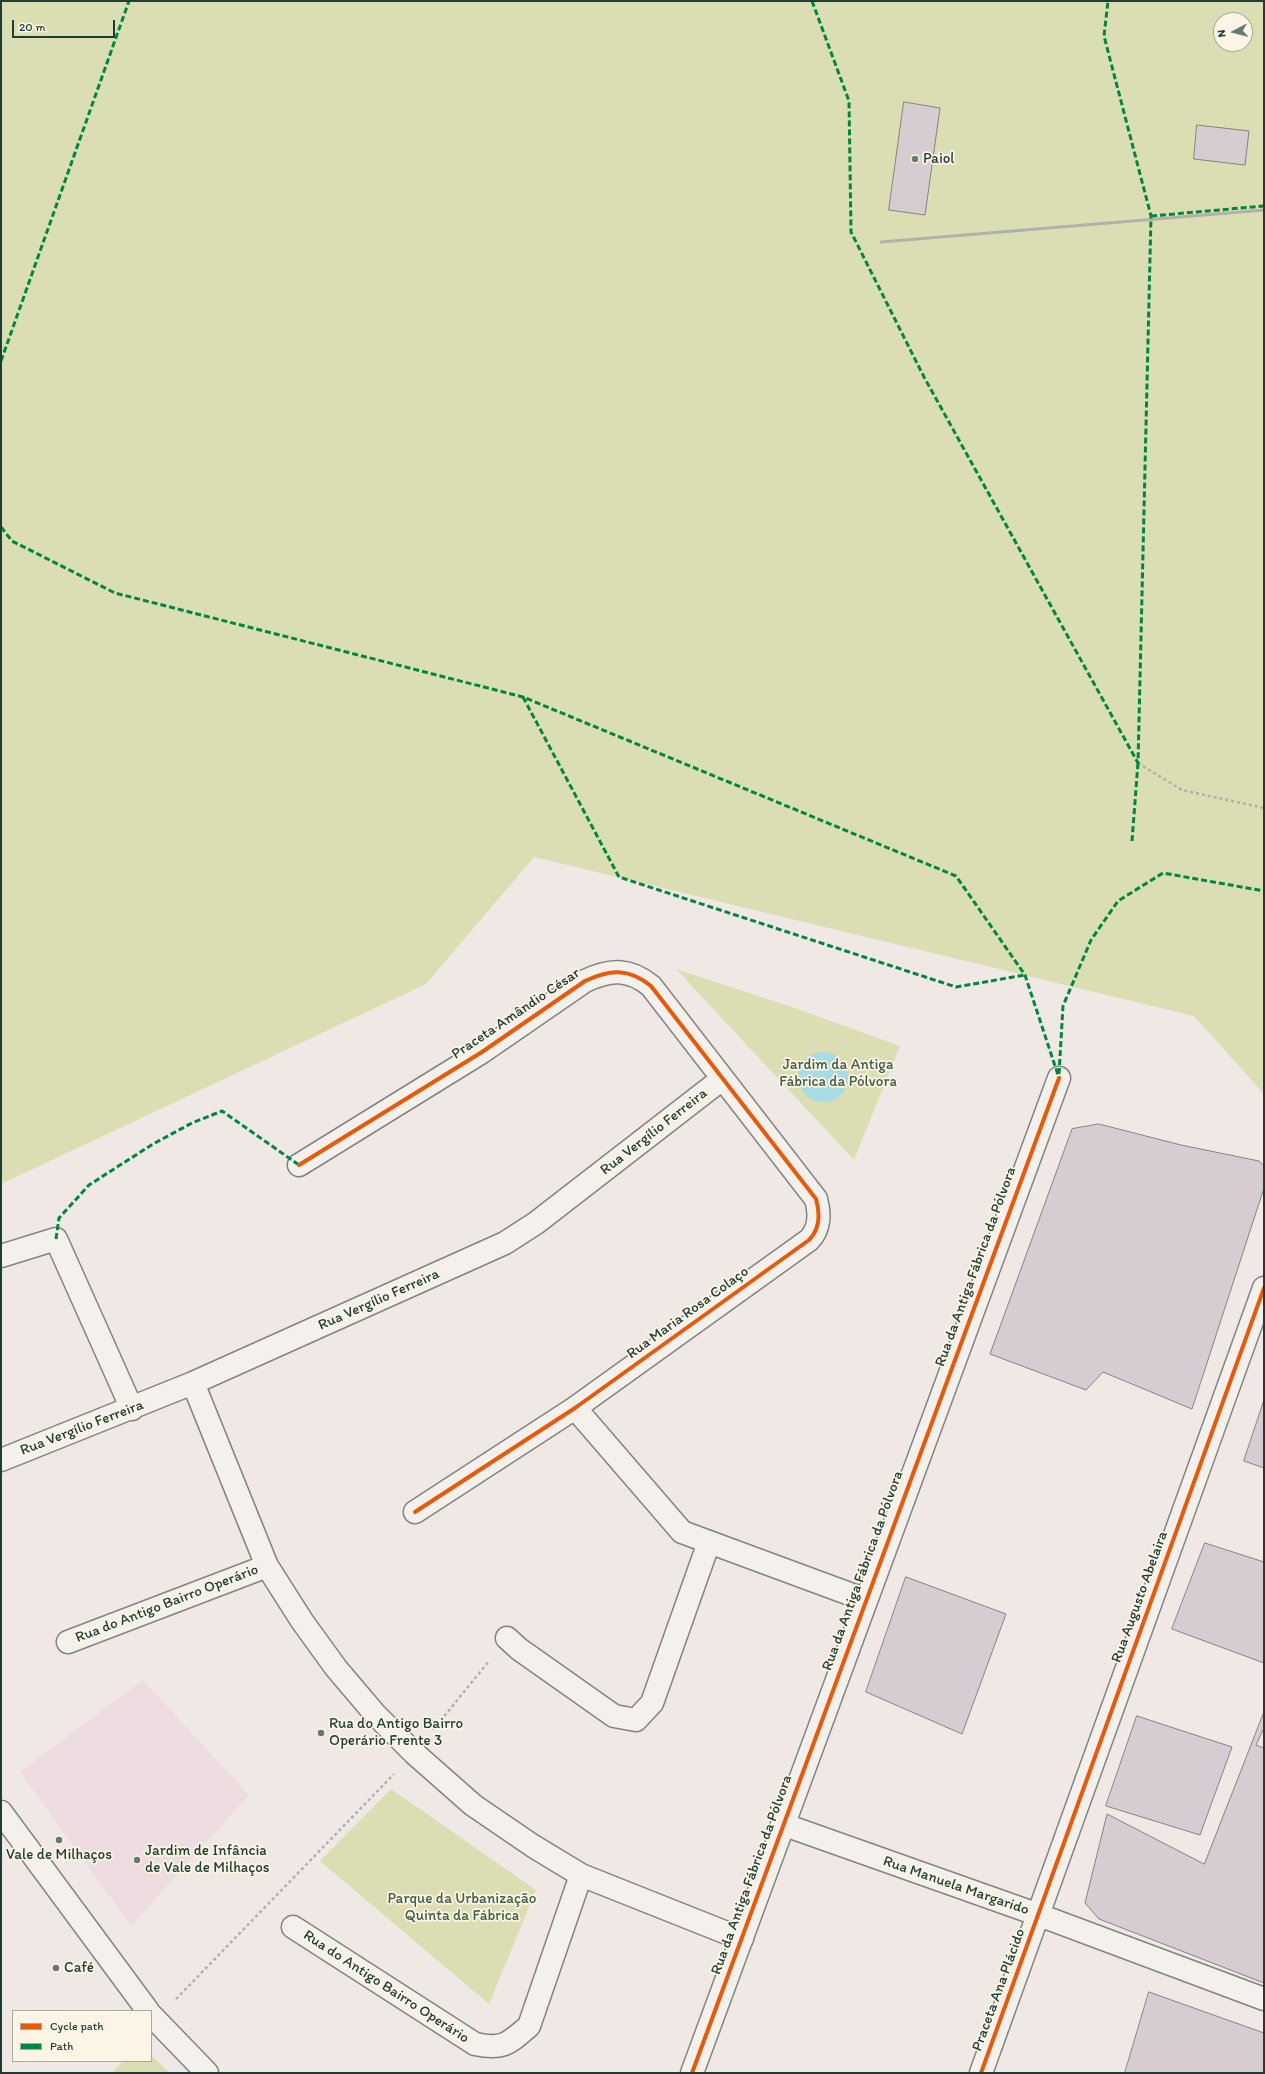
<!DOCTYPE html>
<html>
<head>
<meta charset="utf-8">
<style>
	body { margin:0 }
	#map { position:relative; width:1265px; height:2074px; overflow:hidden; background:#f0e8e5; font-family:Itim,sans-serif }
	canvas { display:block }
	.frame { position:absolute; inset:0; border:2px solid #1f3d34; pointer-events:none }
	.legend { position:absolute; left:12px; top:2010px; width:140px; height:52px; box-sizing:border-box; background:#fcf5e5; border:1px solid #a4ab9e; margin:0; padding:5px 7px; list-style:none; font-size:12px; color:#1f3d34 }
	.legend li { display:flex; align-items:center; gap:8px; height:20px }
	.legend b { width:20px; border:1px solid #a4ab9e }
	.north { position:absolute; left:1213px; top:12px; width:40px; height:40px; box-sizing:border-box; background:#fcf5e5; border:1px solid #a4ab9e; border-radius:50%; rotate:263deg; font-size:11px; font-weight:700; line-height:16px; text-align:center; color:#1f3d34 }
	.north::after { content:''; display:block; margin:auto; width:14px; height:18px; background:#687972; clip-path:polygon(50% 0,100% 100%,50% 72%,0 100%) }
	.scale { position:absolute; left:12px; top:20px; width:103px; height:18px; box-sizing:border-box; border:2px solid #1f3d34; border-top:0; padding-left:5px; font-size:12px; line-height:14px; white-space:nowrap; color:#1f3d34; -webkit-text-stroke:3px #fcf5e5; paint-order:stroke }
</style>
</head>
<body>
<div id="map">
<canvas width="1265" height="2074"></canvas>
<div class="frame"></div>
<ul class="legend">
<li><b style="height:5px;background:#e8590c"></b>Cycle path</li>
<li><b style="height:5px;background:#00873e"></b>Path</li>
</ul>
<div class="north">N</div>
<div class="scale">20 m</div>
</div>
<script>
const ctx = document.querySelector('canvas').getContext('2d');
ctx.lineJoin = 'round';
function paint(path, color) {
  ctx.fillStyle = color;
  ctx.fill(path, 'evenodd');
}
function strokePath(path, color, width, dash) {
  ctx.strokeStyle = color;
  ctx.lineWidth = width;
  ctx.lineCap = dash ? 'butt' : 'round';
  ctx.setLineDash(dash || []);
  ctx.stroke(path);
}
function drawText(font, color, halo, rows, align = 'center') {
  ctx.font = font + ' Itim,sans-serif';
  ctx.lineWidth = 3.5;
  ctx.setLineDash([]);
  ctx.textBaseline = 'middle';
  ctx.strokeStyle = halo;
  ctx.fillStyle = color;
  for (const [text, x, y, turn = 0] of rows) {
    ctx.save();
    ctx.translate(x, y);
    ctx.rotate((+turn || 0) * Math.PI / 180);
    ctx.textAlign = isNaN(turn) ? turn : align;
    if (halo) ctx.strokeText(text, 0, 0);
    ctx.fillText(text, 0, 0);
    ctx.restore();
  }
}
paint(new Path2D(`
	M143 1680 249 1795 131 1926 20 1772Z`), '#eddde0');
paint(new Path2D(`
	M1 1H1264V1094L1194 1016 534 857 426 984 1 1184ZM1221 20H1245V44H1221Z
	M676 969 795 1008 900 1046 854 1160Z
	M391 1789 536 1890 489 2004 320 1861Z
	M151 2055 170 2073H112L123 2061H151Z`), '#dbdeb3');
paint(new Path2D(`
	M798 1077a25 25 0 1 1 50 0a25 25 0 1 1-50 0Z`), '#a7dbe6');
const building = new Path2D(`
	M904 102 940 108 925 215 889 210Z
	M1197 125 1249 131 1245 165 1194 159Z
	M1099 1124 1181 1145 1259 1161 1264 1166V1188L1192 1409 1103 1372 1086 1390 990 1354 1072 1129Z
	M1264 1400V1468L1244 1461Z
	M1205 1543 1264 1562V1663L1172 1629Z
	M906 1577 1006 1614 962 1734 866 1692Z
	M1264 1712V1728L1256 1745 1264 1748V1983L1099 1919 1085 1903 1107 1814 1204 1864Z
	M1137 1716 1232 1747 1200 1835 1106 1806Z
	M1149 1992 1264 2033V2073H1125Z`);
paint(building, '#d8ccd3');
strokePath(building, '#838481', 1);
const minor = new Path2D(`
	M299 1165 482 1052 585 981C610 969 629 968 651 986L816 1199C820 1213 820 1229 809 1240L575 1408 415 1512
	M1 1256 56 1239 132 1409
	M193 1383 267 1566 302 1621 336 1668 375 1714 414 1753 473 1805 533 1846 581 1875 742 1939
	M575 1408 682 1532 866 1600
	M1 1460 193 1383 505 1243 536 1223 722 1079
	M507 1638 519 1649 614 1716 636 1720 652 1703 709 1542
	M68 1642 267 1566
	M782 1824 1039 1915 1264 1999
	M293 1927 475 2044C503 2050 508 2044 529 2026L581 1875
	M692 2073 1059 1078
	M981 2073 1264 1288`);
const tertiary = new Path2D(`
	M1 1812 148 2011
	M151 2015 207 2073`);
strokePath(minor, '#838481', 25);
strokePath(tertiary, '#838481', 25);
strokePath(new Path2D(`
	M1138 763 1182 790 1264 808
	M433 1730 489 1661
	M176 1999 394 1774`), '#afb1ac', 2.5, [3, 3]);
strokePath(minor, '#f4f0eb', 22);
strokePath(tertiary, '#f4f0eb', 22);
strokePath(new Path2D(`
	M881 242 1264 210`), '#afb1ac', 3);
strokePath(new Path2D(`
	M812 1 849 101 851 232 924 377 1138 763 1151 216 1104 36 1108 1
	M1151 216 1264 206
	M1 361 129 1
	M1 527 12 541 115 593 523 697 956 876 1025 975 1059 1078
	M523 697 619 877 956 987 1025 975
	M1132 841 1138 763
	M1059 1074 1063 1006 1091 940 1118 901 1163 873 1264 891
	M56 1239 59 1218 89 1185 153 1144 192 1123 222 1111 299 1165`), '#00873e', 3, [6, 3]);
strokePath(new Path2D(`
	M299 1165 482 1052 585 981C610 969 629 968 651 986L816 1199C820 1213 820 1229 809 1240L575 1408 415 1512
	M692 2073 1059 1078
	M981 2073 1264 1288`), '#e8590c', 4);
for (const [x, y, r, color] of [
	[915,159,4,"#687972"],
	[321,1733,4,"#687972"],
	[59,1840,4,"#687972"],
	[137,1860,4,"#687972"],
	[56,1968,4,"#687972"]
]) {
  const dot = new Path2D();
  dot.arc(x, y, r, 0, 2 * Math.PI);
  ctx.fillStyle = color;
  ctx.fill(dot);
  strokePath(dot, '#fcf5e5', 1.5);
}
drawText('15px', '#1f3d34', '#fcf5e5', [
	["Paiol",923,159],
	["Rua do Antigo Bairro",329,1724],
	["Operário Frente 3",329,1741],
	["Jardim de Infância",145,1851],
	["de Vale de Milhaços",145,1868],
	["Vale de Milhaços",59,1855,"center"],
	["Café",64,1968]
], 'left');
drawText('15px', '#1f3d34', '#fcf5e5', [
	["Praceta Amândio César",516,1014,-34],
	["Rua Vergílio Ferreira",654,1132,-38],
	["Rua da Antiga Fábrica da Pólvora",976,1267,-70],
	["Rua Vergílio Ferreira",379,1300,-24],
	["Rua Maria Rosa Colaço",688,1313,-36],
	["Rua Vergílio Ferreira",82,1428,-21],
	["Rua da Antiga Fábrica da Pólvora",863,1571,-70],
	["Rua Augusto Abelaira",1140,1597,-70],
	["Rua do Antigo Bairro Operário",167,1604,-21],
	["Rua da Antiga Fábrica da Pólvora",752,1875,-70],
	["Rua Manuela Margarido",956,1886,19],
	["Rua do Antigo Bairro Operário",386,1987,33],
	["Praceta Ana Plácido",999,1990,-70]
]);
drawText('15px', '#415c45', '#fcf5e5', [
	["Jardim da Antiga",838,1065],
	["Fábrica da Pólvora",838,1082],
	["Parque da Urbanização",462,1899],
	["Quinta da Fábrica",462,1916]
]);
</script>
</body>
</html>
